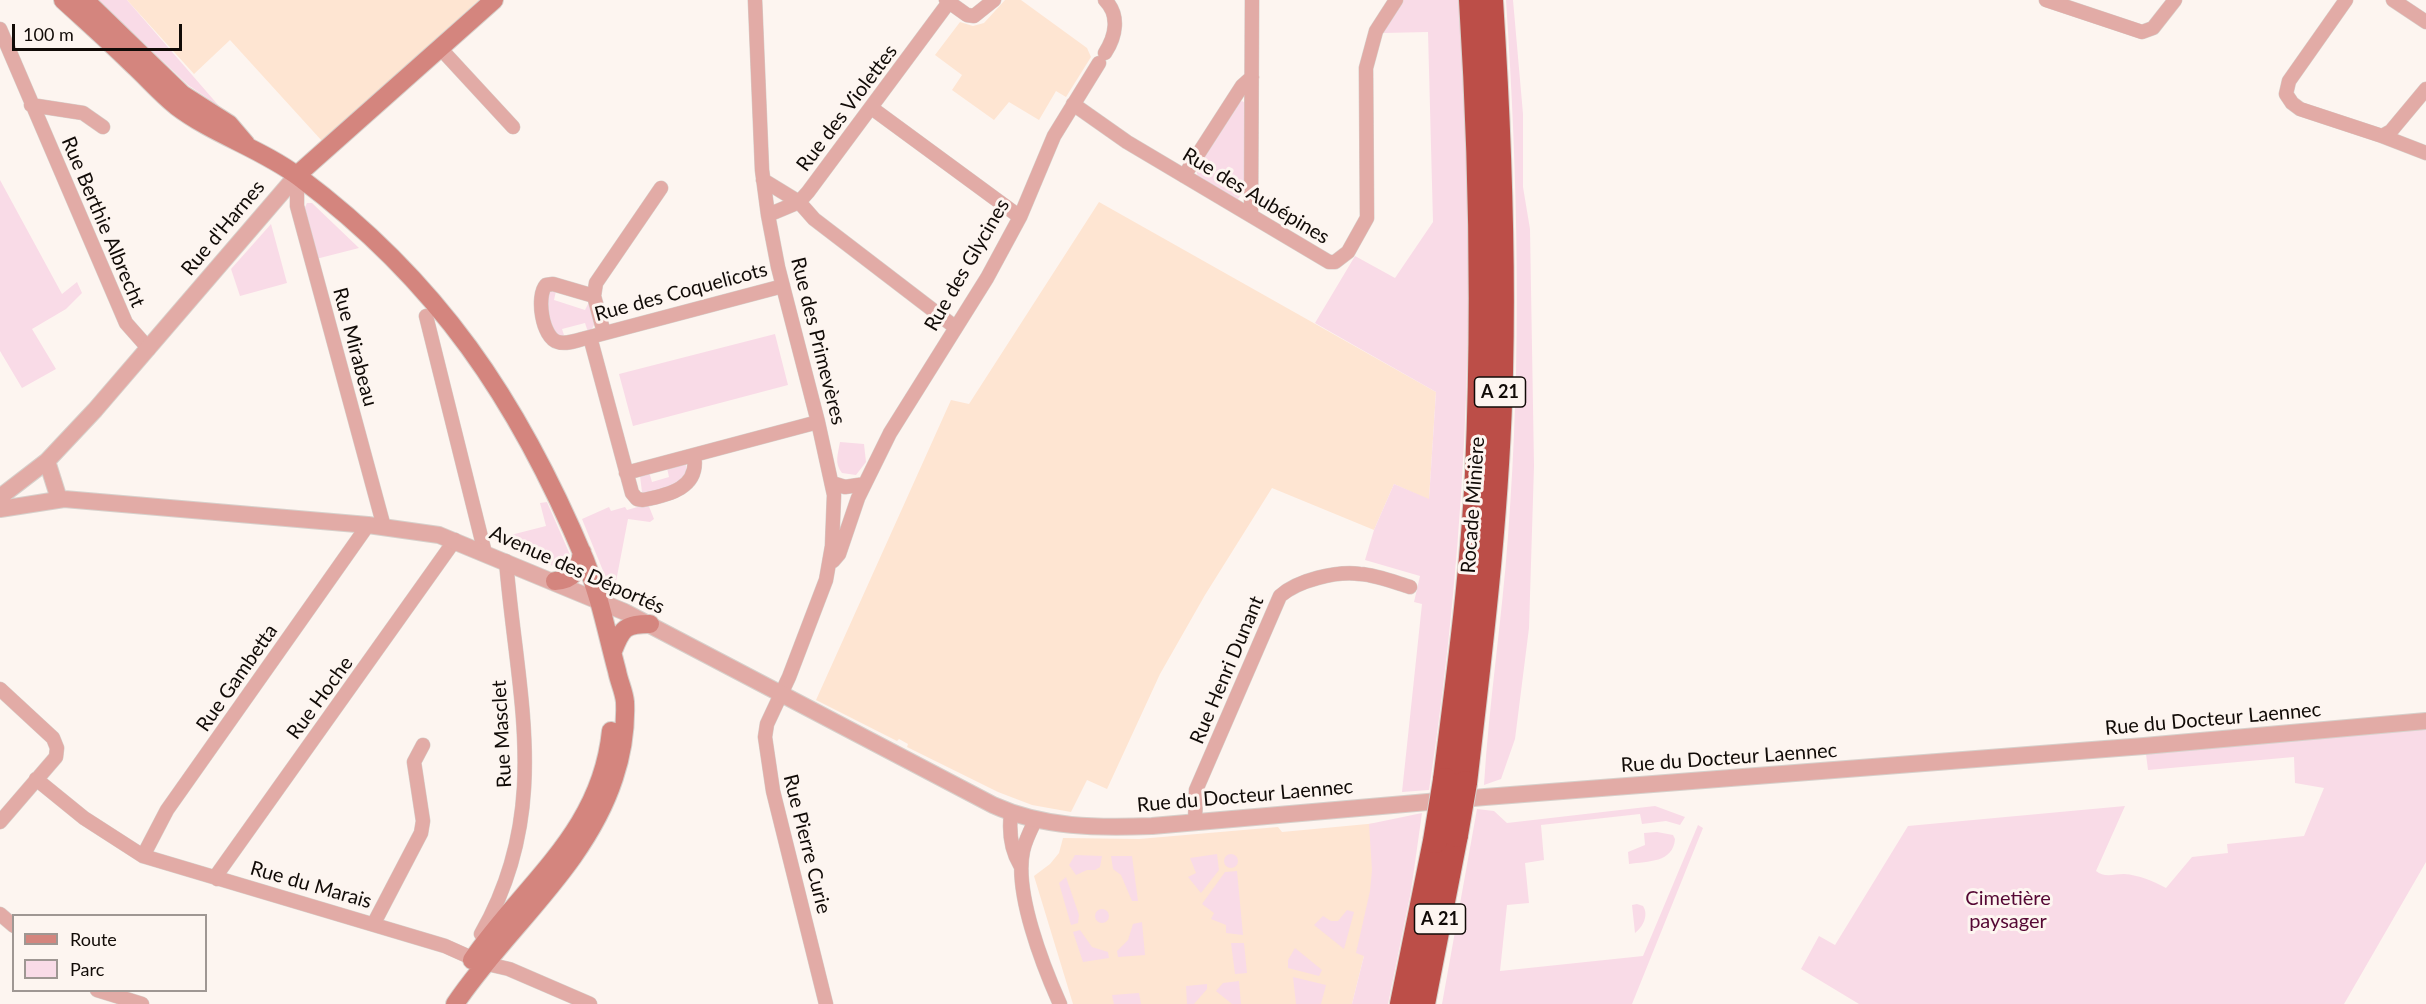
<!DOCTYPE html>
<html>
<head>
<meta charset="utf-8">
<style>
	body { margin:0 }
	#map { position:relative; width:2426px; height:1004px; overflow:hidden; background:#fdf5f0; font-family:Lato,sans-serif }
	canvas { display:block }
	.legend { position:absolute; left:12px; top:914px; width:195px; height:78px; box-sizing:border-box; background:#fdf5f0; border:2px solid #9f9793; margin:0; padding:8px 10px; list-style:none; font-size:18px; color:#110b07 }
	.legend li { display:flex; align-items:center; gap:12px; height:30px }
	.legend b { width:30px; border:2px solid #9f9793 }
	.scale { position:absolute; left:12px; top:24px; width:170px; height:27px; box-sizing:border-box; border:3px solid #110b07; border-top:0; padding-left:8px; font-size:18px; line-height:21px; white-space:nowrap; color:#110b07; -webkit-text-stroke:4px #fdf5f0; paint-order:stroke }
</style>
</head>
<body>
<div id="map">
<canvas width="2426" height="1004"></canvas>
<ul class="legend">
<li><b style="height:8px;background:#d4857e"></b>Route</li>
<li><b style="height:16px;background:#f9dbe7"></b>Parc</li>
</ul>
<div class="scale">100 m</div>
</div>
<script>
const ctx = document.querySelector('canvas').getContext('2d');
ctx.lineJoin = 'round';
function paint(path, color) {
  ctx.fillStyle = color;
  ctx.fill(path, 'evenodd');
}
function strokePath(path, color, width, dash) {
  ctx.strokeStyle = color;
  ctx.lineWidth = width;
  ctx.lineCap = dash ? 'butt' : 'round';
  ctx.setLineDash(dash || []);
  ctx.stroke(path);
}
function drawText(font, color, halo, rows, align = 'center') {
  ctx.font = font + ' Lato,sans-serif';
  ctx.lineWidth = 6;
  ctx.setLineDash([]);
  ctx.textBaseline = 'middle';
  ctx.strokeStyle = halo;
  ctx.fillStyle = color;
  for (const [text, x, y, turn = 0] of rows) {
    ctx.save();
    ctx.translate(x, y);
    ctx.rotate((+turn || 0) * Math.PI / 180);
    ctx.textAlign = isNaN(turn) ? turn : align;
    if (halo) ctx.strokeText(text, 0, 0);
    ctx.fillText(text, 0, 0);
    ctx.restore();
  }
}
paint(new Path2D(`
	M127 0H479L322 141 230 40 194 74Z
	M1005 0H1021L1087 48 1091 57 1066 97 1056 91 1039 120 1009 102 994 120 952 90 962 75 935 55 960 22 973 26 984 23Z
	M1099 202 1436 392 1429 500 1394 484 1374 530 1272 488 1205 595 1160 674 1107 789 1087 780 1071 812 1032 805 998 792 907 747 908 744 899 739 897 741 816 700 951 400 969 404Z
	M1389 822 1364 956 1352 1004H1073L1034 876 1050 864 1059 853 1063 838 1139 839 1278 827 1282 832Z`), '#fee5d2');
paint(new Path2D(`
	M98 0H127L219 106 188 85Z
	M1403 0H1459C1478 264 1469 528 1429 790L1402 792 1422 604 1414 602 1420 576 1365 560 1374 530 1394 484 1429 499 1436 392 1315 323 1355 256 1395 278 1433 222 1428 32 1383 33Z
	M1506 0H1513L1523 114V187L1530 229 1534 466 1529 628 1515 739 1501 779 1484 785C1489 702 1502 620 1508 536 1522 358 1518 178 1506 0Z
	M1242 101 1245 103 1244 191 1238 199H1232L1198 178 1196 169 1239 102Z
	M0 180 62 294 77 282 82 293 66 309 32 329 56 369 22 388 0 351Z
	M307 203H312L359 248 316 259 304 209Z
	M271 224 287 283 240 296 231 269Z
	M552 291H556L554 300 585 310 589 302C595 311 599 326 588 332L585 323 562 329 565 338H560C549 328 543 307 548 292Z
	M775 334 788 385 633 426 619 374Z
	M840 442 864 444 866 462 856 475 842 473C834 463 838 454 840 442Z
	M682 464 686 465 687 471 677 485 646 493 642 492 640 476 649 472 652 482 669 477 667 468Z
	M547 502 571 557 570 567 564 570 512 551 513 549 496 542 495 539 546 526 540 503Z
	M648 504 654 519 650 522 628 519 614 592 610 588 582 519 609 507 611 511 625 507 627 510Z
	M2426 726V862L2344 1004H1859L1801 969 1819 936 1835 945 1908 826 2125 806 2096 871C2104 878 2114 874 2124 874 2139 875 2153 881 2166 888L2192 857 2228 853 2227 844 2304 836 2324 788 2295 783 2294 757 2148 770 2146 754Z
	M1655 806 1685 817 1680 825 1666 821 1642 824 1640 814 1541 825 1544 860 1525 863 1529 903 1507 905 1500 971 1643 956 1698 825 1703 828 1632 1004H1442L1477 809 1494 811 1507 823Z
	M1422 813 1411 891 1388 1004H1352L1364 956 1356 953 1370 891 1372 870 1369 824Z
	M1657 832 1673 835 1675 839C1673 863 1648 861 1629 864L1628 852 1645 845 1644 833Z
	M1217 854 1219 870 1201 893 1188 877 1196 873 1190 858Z
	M1224 861a7 7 0 1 1 14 0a7 7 0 1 1-14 0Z
	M1075 855 1102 856 1100 867 1095 870H1087L1076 875 1069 865Z
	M1111 856H1132L1138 901H1132L1121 875 1113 869Z
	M1237 871 1243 935 1226 933V925L1211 919 1214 913 1202 904 1225 872Z
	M1066 877 1079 915 1078 923 1071 925 1059 883Z
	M1637 904 1643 906C1649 915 1643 927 1635 933L1632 905Z
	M1095 916a7 7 0 1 1 14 0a7 7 0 1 1-14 0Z
	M1347 910 1354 912 1344 949 1314 925 1323 916 1331 921H1338Z
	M1142 922 1145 955 1118 957 1117 951 1128 940 1133 924Z
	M1080 930 1092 947 1108 952 1109 958 1083 962 1073 932Z
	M1231 943H1244L1247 973 1235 974Z
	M1295 948 1322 970 1319 976 1288 968V960Z
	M1293 977 1326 985 1321 1004H1296Z
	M1239 981 1241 1004H1232L1216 991 1223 983Z
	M1207 984V989L1194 1004H1187L1186 986Z
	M1139 993 1141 1004H1114L1112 995Z`), '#f9dbe7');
const minor = new Path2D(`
	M755 0 762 170 768 215 778 267 818 422 834 495 832 546 826 580 789 677 767 724 765 737 773 791 826 1004
	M946 0 967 15 974 16 994 0
	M1105 0C1120 15 1116 36 1105 53
	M2046 0 2142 32 2153 28 2175 0
	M2346 0 2289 81 2286 94 2292 103 2300 109 2382 136 2391 131 2426 89
	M2393 0 2426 22
	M0 29 126 323 149 349
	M440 48 513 127
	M1073 104 1127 142 1329 262H1335L1348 252 1367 218 1366 68 1376 31 1396 0
	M31 105 83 113 103 127
	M873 109 1020 217
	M2382 136 2426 153
	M297 175V206L384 527
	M1184 176 1242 86 1252 77
	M763 180 799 202 814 219 955 327
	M768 215 799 202 808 192 949 2
	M1251 215 1252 0
	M594 296 553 284 546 285C536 296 542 338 558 342 567 345 581 339 590 337L783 286
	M426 316 485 553
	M604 333 594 296 596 283 661 188
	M590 337 632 493 637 499 643 500C669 495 700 488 694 455
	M626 473 818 422
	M832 483 845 487 865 484
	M833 561 839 554 858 498 890 433 987 278 1020 217 1054 136 1099 63
	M0 689 53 738 57 748 56 757 0 822
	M36 779 84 818 143 856 445 946 483 963 509 969 590 1004
	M1011 813C1009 830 1011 850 1020 865
	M1035 821C1030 831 1025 841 1023 851 1014 892 1043 966 1060 1004
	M1195 821 1196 790 1280 596C1298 580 1336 571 1360 574 1377 575 1394 582 1410 587
	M143 856 167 810 368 525
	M217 879 218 873 455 540
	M0 914 14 926
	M374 923 421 833 423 821 414 762 423 745
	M481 934C553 808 517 695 506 561
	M97 990 142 1004`);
const tertiary = new Path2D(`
	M47 461 59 499
	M0 497 47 461 95 410 297 175
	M0 509 64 499 368 525 439 535 625 612 993 805C1044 828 1097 828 1152 826L1485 797 2144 746 2426 721`);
const secondary = new Path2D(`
	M63 0C87 22 111 43 134 66 148 79 161 94 176 106 214 135 260 148 299 177 438 281 518 400 585 560 601 600 606 630 617 671 619 682 624 691 625 702 626 727 622 754 614 778 585 867 506 928 455 1004
	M85 0 182 94 229 124 246 144
	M297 175 494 0
	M555 581C574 580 579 570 582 552
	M613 651C622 628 625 624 650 624
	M472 960C525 883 601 832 611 731`);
const motorway = new Path2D(`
	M1445 780C1458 678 1472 575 1477 473 1484 315 1481 158 1471 0
	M1465 783C1481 646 1498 509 1501 372 1504 247 1499 124 1491 0
	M1402 1004 1435 841
	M1423 1004 1456 835`);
strokePath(minor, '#d7d0cb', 15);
strokePath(tertiary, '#d7d0cb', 18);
strokePath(secondary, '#d7d0cb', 20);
strokePath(motorway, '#d7d0cb', 26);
strokePath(minor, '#e2aba6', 14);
strokePath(tertiary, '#e2aba6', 16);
strokePath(secondary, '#d4857e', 18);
strokePath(motorway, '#bc4e48', 24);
const motorwayBridge = new Path2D(`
	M1456 835 1465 783
	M1435 841 1445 780`);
strokePath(motorwayBridge, '#d7d0cb', 26, []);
strokePath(motorwayBridge, '#bc4e48', 24);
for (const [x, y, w] of [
	[1500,392,51],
	[1440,919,51]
]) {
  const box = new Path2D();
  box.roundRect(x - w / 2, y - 15, w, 30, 4.5);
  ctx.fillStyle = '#fdf5f0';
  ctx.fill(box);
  strokePath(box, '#110b07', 1.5);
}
drawText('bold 18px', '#110b07', null, [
	["A 21",1500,392],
	["A 21",1440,919]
]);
drawText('20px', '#110b07', '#fdf5f0', [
	["Rue des Violettes",847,108,-53],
	["Rue des Aubépines",1256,196,31],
	["Rue Berthie Albrecht",103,222,67],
	["Rue d'Harnes",223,228,-50],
	["Rue des Glycines",967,265,-60],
	["Rue des Coquelicots",681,292,-15],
	["Rue des Primevères",818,341,76],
	["Rue Mirabeau",355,347,75],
	["Rocade Minière",1473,505,-86],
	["Avenue des Déportés",577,570,24],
	["Rue Henri Dunant",1227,670,-67],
	["Rue Gambetta",237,678,-55],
	["Rue Hoche",320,698,-54],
	["Rue du Docteur Laennec",2213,719,-5],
	["Rue Masclet",502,734,-93],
	["Rue du Docteur Laennec",1729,758,-4],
	["Rue du Docteur Laennec",1245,796,-5],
	["Rue Pierre Curie",807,844,76],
	["Rue du Marais",311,885,16]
]);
drawText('20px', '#550834', '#fdf5f0', [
	["Cimetière",2008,899],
	["paysager",2008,922]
]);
</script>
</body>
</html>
